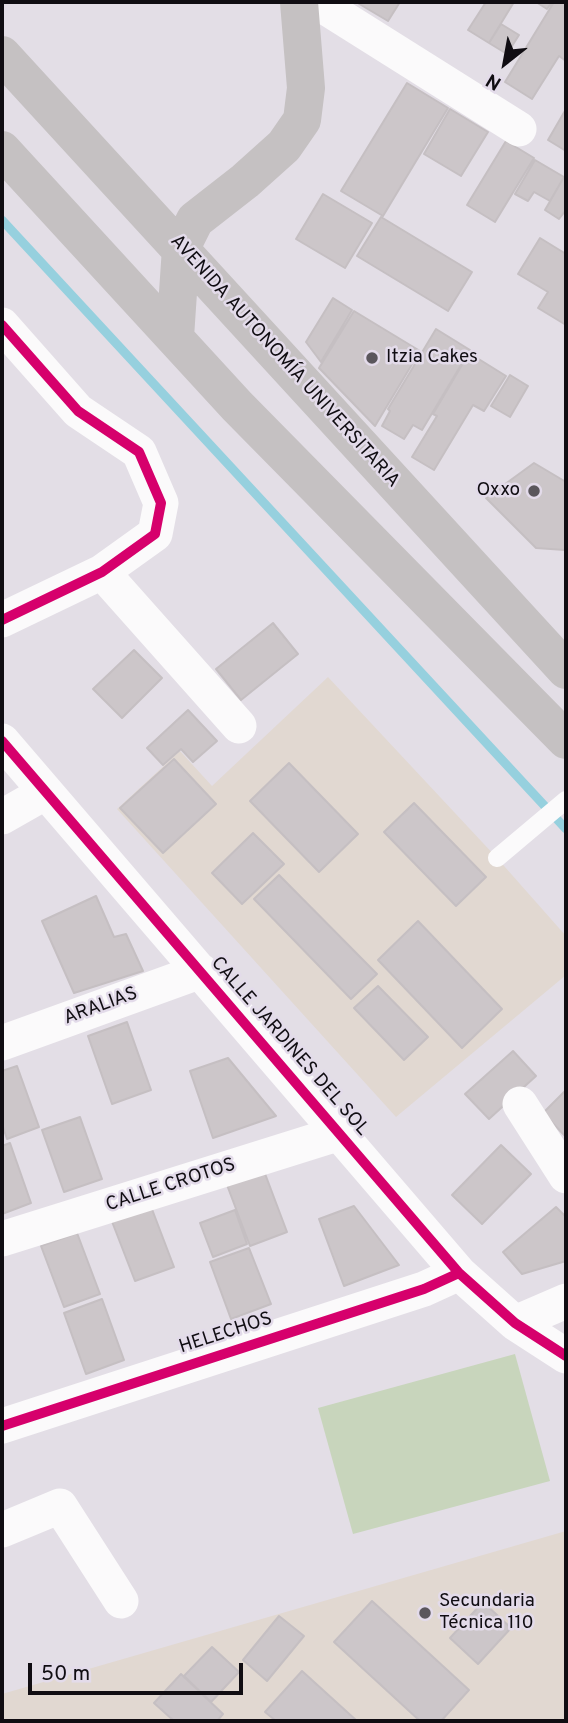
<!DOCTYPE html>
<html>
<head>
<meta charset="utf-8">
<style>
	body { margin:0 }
	#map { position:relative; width:568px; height:1723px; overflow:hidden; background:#e3dee6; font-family:Overpass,sans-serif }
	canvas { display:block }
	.frame { position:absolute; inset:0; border:4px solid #100d12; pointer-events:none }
	.north { position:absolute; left:470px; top:28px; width:70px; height:70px; -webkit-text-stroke:5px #e3dbea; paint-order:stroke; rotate:211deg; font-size:19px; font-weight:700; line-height:28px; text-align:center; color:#100d12 }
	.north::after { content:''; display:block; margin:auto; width:24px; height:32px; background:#100d12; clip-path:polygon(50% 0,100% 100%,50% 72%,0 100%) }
	.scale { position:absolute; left:28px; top:1663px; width:215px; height:32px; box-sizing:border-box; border:4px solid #100d12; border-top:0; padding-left:9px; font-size:21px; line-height:24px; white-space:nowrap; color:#100d12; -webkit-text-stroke:5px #e3dbea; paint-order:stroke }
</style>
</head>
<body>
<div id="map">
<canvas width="568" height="1723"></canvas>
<div class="frame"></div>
<div class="north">N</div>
<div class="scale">50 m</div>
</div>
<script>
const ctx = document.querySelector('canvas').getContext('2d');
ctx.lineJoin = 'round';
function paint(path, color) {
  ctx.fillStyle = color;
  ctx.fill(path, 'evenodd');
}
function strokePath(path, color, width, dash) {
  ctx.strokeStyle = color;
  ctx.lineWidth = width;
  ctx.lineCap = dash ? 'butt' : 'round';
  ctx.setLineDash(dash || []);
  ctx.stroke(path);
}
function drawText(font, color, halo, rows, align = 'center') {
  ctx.font = font + ' Overpass,sans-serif';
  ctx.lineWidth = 5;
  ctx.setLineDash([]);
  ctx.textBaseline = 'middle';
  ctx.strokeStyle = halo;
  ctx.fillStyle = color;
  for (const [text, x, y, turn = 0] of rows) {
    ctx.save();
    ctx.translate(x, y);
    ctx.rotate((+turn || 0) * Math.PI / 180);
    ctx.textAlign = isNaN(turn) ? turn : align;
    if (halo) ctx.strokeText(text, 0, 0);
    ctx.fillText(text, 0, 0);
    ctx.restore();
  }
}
paint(new Path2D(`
	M328 677 497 858 566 936V975L396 1117 117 809 180 751 212 786Z
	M566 1531V1721H2V1694Z`), '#e1d8d1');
paint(new Path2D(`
	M515 1354 550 1481 353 1534 318 1408Z`), '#c8d5bc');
strokePath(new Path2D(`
	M2 220 566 829`), '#96d0de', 9);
const building = new Path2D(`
	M356 2H400L388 21Z
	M486 2H514L489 43 468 30Z
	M536 2H552L547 9Z
	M554 2H566V61L559 56 532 99 505 82Z
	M501 24 519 35 507 54 489 43Z
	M407 83 448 108 383 216 341 191Z
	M450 109 488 132 461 176 424 154Z
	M566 109V151L548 140Z
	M506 141 534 158 495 222 467 205Z
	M535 160 564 177 550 201 534 192 528 201 515 194Z
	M564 177 566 178V210L559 219 545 210Z
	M323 194 372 223 345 268 296 239Z
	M381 217 472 272 448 311 357 256Z
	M540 238 566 254V325L538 308 548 292 518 274Z
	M333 298 352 310 321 362 306 342Z
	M354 311 420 351 375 426 319 368Z
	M436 329 470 350 422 430 413 425 404 439 382 426 390 411 388 409Z
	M469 353 506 376 484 411 473 405 434 470 412 457 437 416 433 414Z
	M510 375 528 386 510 417 491 406Z
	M534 463 566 482 565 550 536 548 486 498Z
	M273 623 298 654 241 700 216 669Z
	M134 650 162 678 122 718 93 689Z
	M188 710 217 741 193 762 181 749 163 765 147 748Z
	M174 759 216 804 163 853 120 808Z
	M289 763 358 834 319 872 250 801Z
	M414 803 486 877 456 906 384 832Z
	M253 833 284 864 242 904 212 873Z
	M279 875 377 974 351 999 254 899Z
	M96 896 114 937 126 934 143 971 74 993 42 921Z
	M418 921 502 1009 462 1048 378 960Z
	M378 986 428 1037 404 1060 354 1008Z
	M127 1022 151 1090 112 1104 88 1036Z
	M513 1051 536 1076 489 1119 465 1094Z
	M228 1058 276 1116 213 1138 190 1071Z
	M17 1066 39 1127 7 1139 2 1124V1071Z
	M566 1090V1137L543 1113Z
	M80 1117 102 1179 64 1192 42 1130Z
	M10 1143 31 1203 2 1214V1146Z
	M501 1145 531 1174 482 1224 452 1195Z
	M261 1163 287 1232 250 1246 224 1177Z
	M150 1204 174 1267 135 1281 111 1219Z
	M354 1206 399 1265 344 1286 319 1219Z
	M556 1207 566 1217V1261L522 1274 503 1252Z
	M235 1210 247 1244 213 1257 200 1223Z
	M77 1233 100 1294 64 1307 41 1246Z
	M249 1248 271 1304 231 1319 210 1262Z
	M102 1299 124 1360 86 1374 64 1313Z
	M372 1601 469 1690 441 1721H420L334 1642Z
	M483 1602 511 1628 478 1664 450 1638Z
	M279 1616 304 1636 267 1681 243 1660Z
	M212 1647 239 1672 211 1702 184 1676Z
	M302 1671 357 1721H276L265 1712Z
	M181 1674 223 1714 217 1721H174L154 1703Z`);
paint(building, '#ccc6c9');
strokePath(building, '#c5bfc2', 2);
strokePath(new Path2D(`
	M497 858 566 800`), '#fbfafb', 18);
strokePath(new Path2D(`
	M325 7 519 129
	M2 325 78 411 139 452 161 503 155 534 102 572 2 620
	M102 572 239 726
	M2 741 459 1273 515 1323 566 1356
	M2 817 46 792
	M2 1043 201 971
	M520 1104 566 1176
	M2 1239 340 1133
	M515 1323 566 1301
	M2 1426 424 1289 459 1273
	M2 1530 60 1506 121 1601`), '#fbfafb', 35);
strokePath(new Path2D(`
	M2 55 566 670
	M2 150 237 406 566 740
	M175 337 181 248 195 220 245 181 284 146 302 120 306 88 299 2`), '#c5c1c2', 38);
strokePath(new Path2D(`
	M2 325 78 411 139 452 161 503 155 534 102 572 2 620
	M2 741 459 1273 515 1323 566 1356
	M2 1426 424 1289 459 1273`), '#d6006c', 10);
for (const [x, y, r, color] of [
	[372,358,7,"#5a565c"],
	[534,491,7,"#5a565c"],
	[425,1613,7,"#5a565c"]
]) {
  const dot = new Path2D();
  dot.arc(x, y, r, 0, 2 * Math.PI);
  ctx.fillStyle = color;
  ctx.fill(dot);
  strokePath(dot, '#e3dbea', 2.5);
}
drawText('19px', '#100d12', '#e3dbea', [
	["Itzia Cakes",386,358],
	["Oxxo",520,491,"right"],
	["Secundaria",439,1602],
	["Técnica 110",439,1624]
], 'left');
drawText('19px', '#100d12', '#e3dbea', [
	["AVENIDA AUTONOMÍA UNIVERSITARIA",284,362,48],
	["ARALIAS",101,1007,-20],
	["CALLE JARDINES DEL SOL",289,1047,49],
	["CALLE CROTOS",171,1186,-18],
	["HELECHOS",226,1334,-18]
]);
</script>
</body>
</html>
